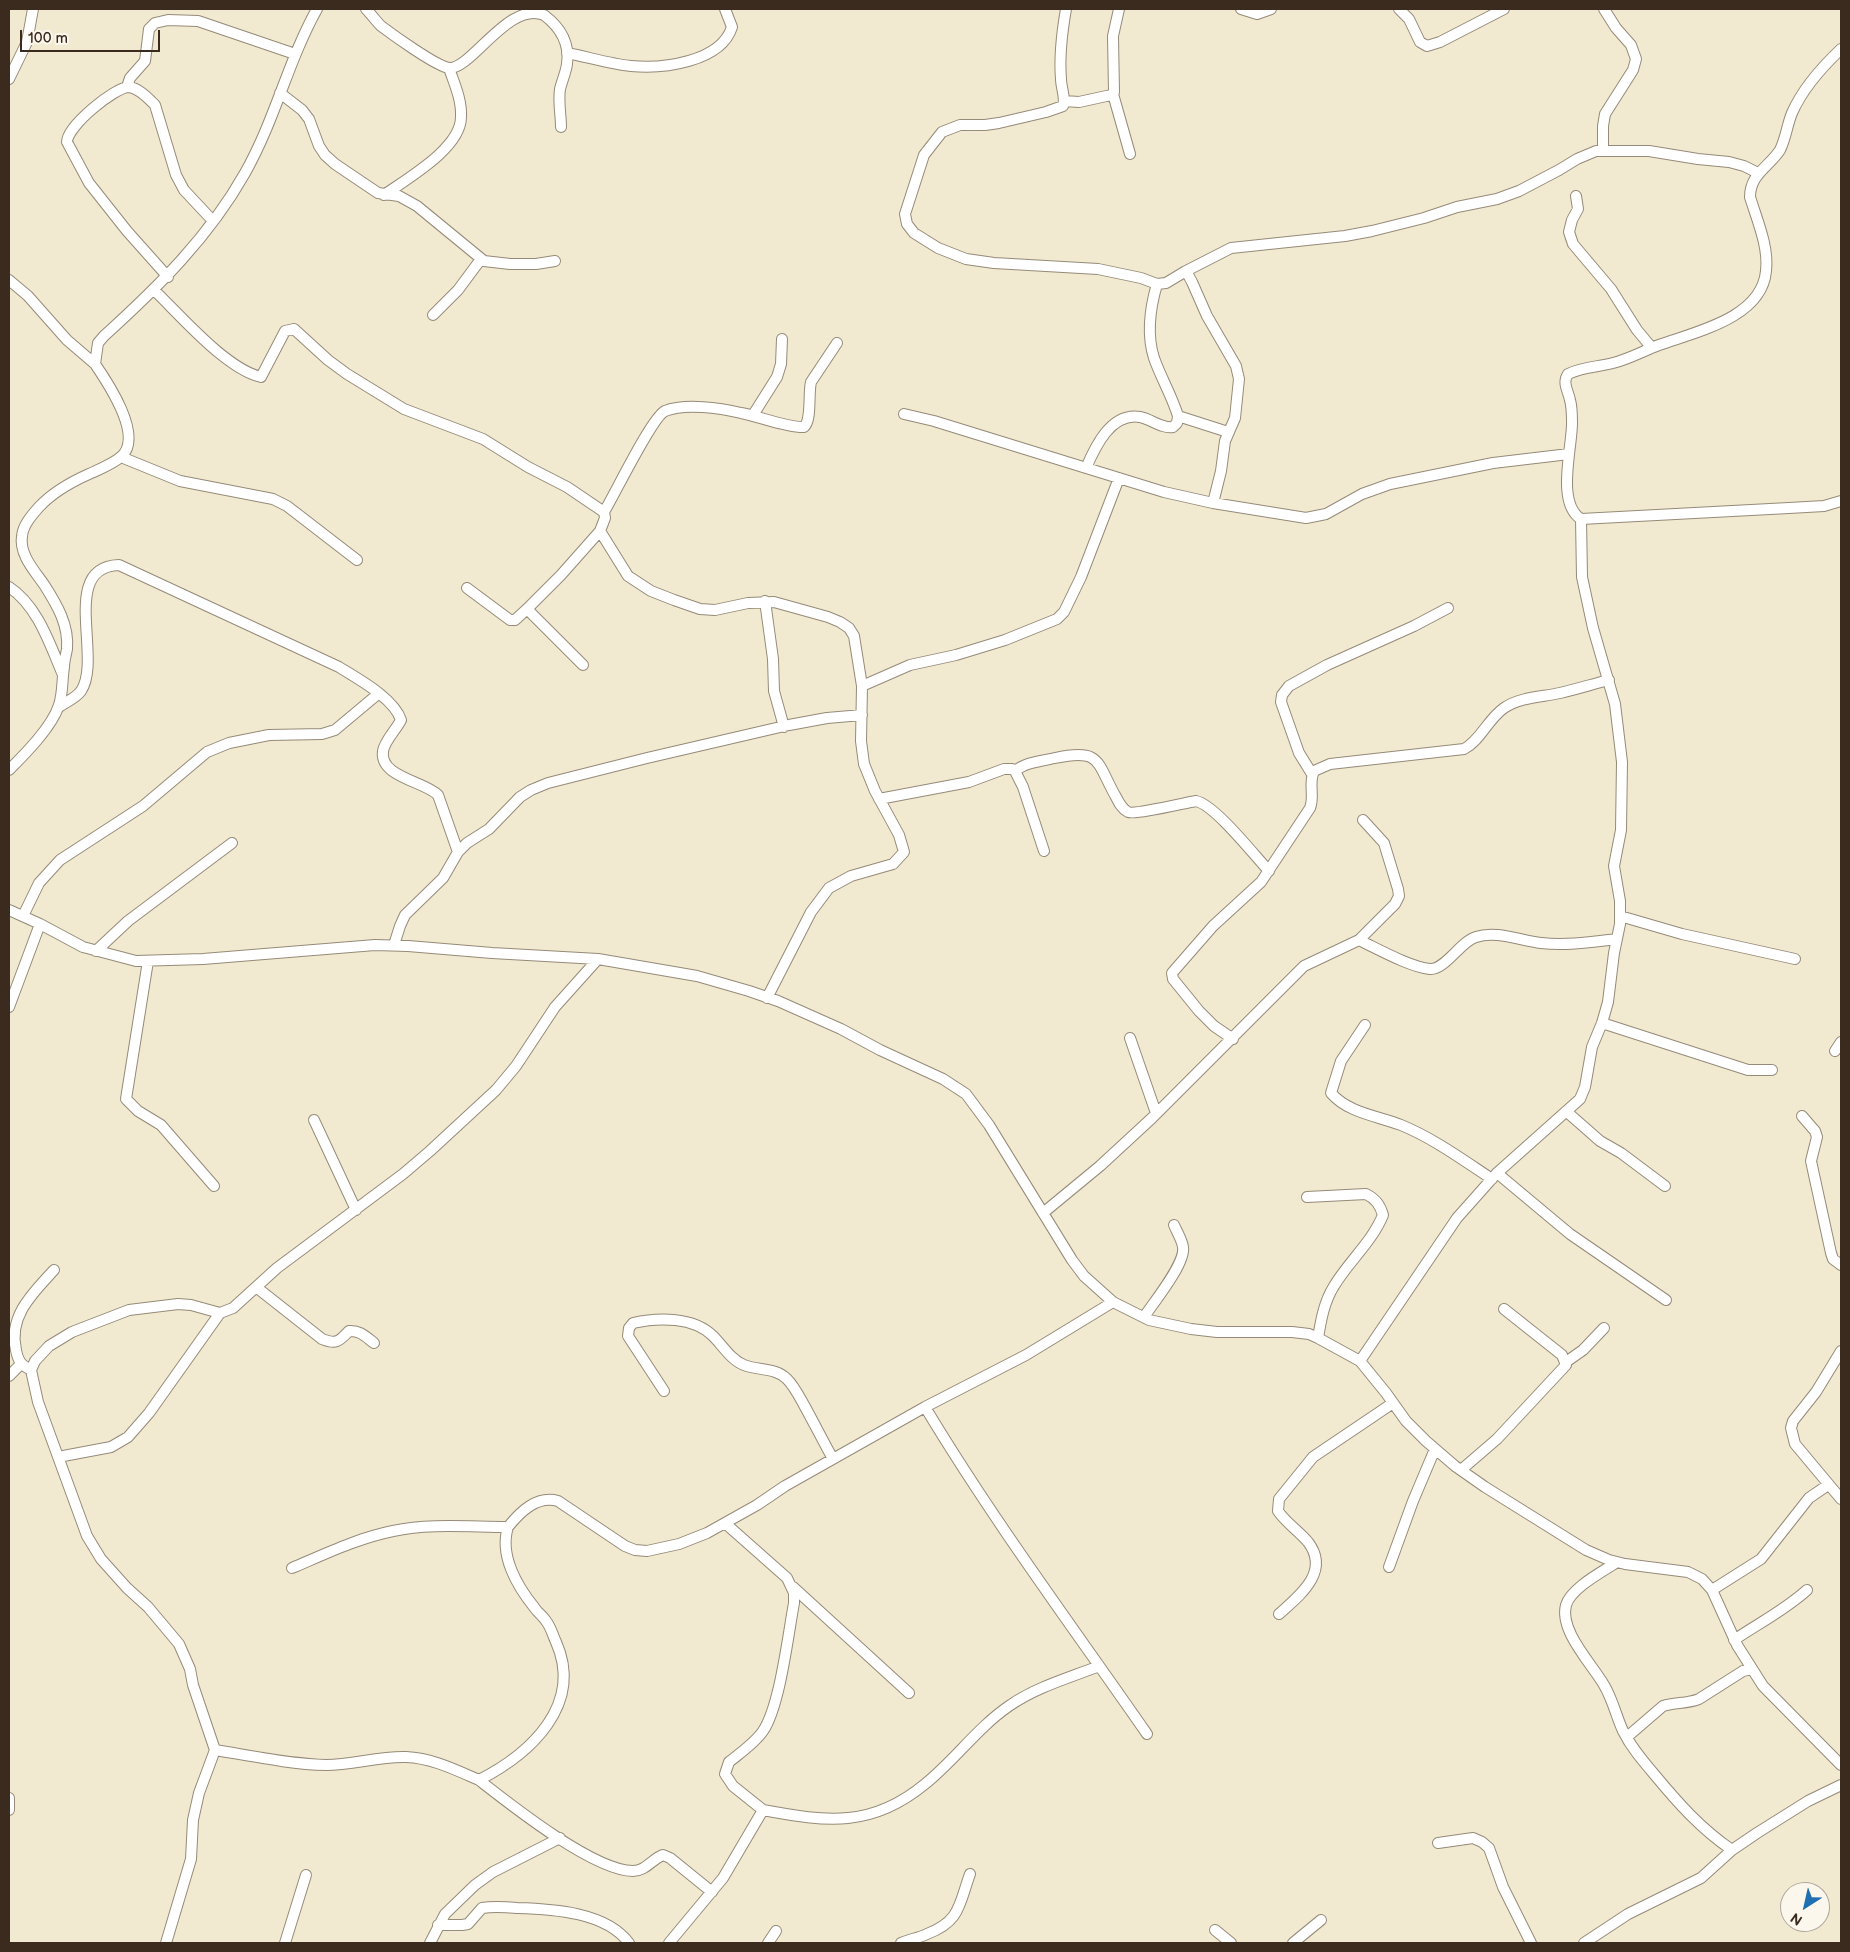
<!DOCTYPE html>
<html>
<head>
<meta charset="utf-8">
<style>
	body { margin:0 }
	#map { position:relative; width:1850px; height:1952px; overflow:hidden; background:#f1ead1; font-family:"Balsamiq Sans",sans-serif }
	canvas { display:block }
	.frame { position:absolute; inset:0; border:10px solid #3b2a1e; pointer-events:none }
	.north { position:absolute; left:1780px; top:1882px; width:50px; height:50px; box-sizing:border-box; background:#fbf7ec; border:1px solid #aea59a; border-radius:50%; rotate:215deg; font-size:14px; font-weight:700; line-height:20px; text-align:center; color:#3b2a1e }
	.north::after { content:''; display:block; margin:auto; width:18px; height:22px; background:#1f6fb2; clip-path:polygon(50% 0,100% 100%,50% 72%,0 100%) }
	.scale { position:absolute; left:20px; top:30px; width:140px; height:22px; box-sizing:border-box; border:2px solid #3b2a1e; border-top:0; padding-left:6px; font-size:15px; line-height:18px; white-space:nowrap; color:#3b2a1e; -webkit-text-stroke:4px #fbf7ec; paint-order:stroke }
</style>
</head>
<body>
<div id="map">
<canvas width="1850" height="1952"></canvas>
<div class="frame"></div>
<div class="north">N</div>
<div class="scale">100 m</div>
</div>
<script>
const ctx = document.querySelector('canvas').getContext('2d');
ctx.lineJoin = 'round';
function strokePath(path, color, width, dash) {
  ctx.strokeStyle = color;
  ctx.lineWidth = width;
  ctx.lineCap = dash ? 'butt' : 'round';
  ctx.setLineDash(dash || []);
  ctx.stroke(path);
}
const minor = new Path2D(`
	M366 9C371 14 376 21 381 26 393 35 436 66 449 68 471 70 509 0 544 15 560 27 570 43 567 64 566 72 562 81 560 89 558 102 561 115 561 127
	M1066 9C1062 32 1059 56 1061 79 1061 88 1066 98 1063 106L1046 112 999 123 985 125H960L942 132 924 155 905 214 907 224 914 233 938 248 966 259 994 263 1098 269 1141 278 1157 284 1166 283 1186 271 1231 248 1345 236 1372 231 1424 218 1457 207 1497 199 1519 191 1559 170 1577 159 1596 151H1649L1698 159 1729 162 1744 166 1758 173
	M1241 9 1257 14 1271 9
	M1399 9 1409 19 1420 42 1427 46 1440 42 1504 9
	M1841 49C1823 66 1802 90 1792 113 1787 125 1786 138 1780 150 1769 167 1750 174 1750 197 1757 220 1769 247 1766 271 1762 318 1695 332 1659 345 1643 351 1629 359 1613 363 1598 367 1582 367 1568 374 1562 383 1568 390 1570 400 1572 407 1572 415 1572 423 1572 449 1556 503 1581 519L1789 508 1824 506 1841 501
	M567 53C588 57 610 64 631 66 663 69 721 62 732 27L725 9
	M9 79 27 42 33 9
	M127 87 130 78 145 61 149 29 155 23 168 20 198 21 295 54
	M280 93 302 110 309 119 319 146 325 155 335 164 378 193 399 196 417 206 484 261 510 264H536L555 261
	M1113 94 1130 154
	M1064 101 1079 102 1111 95 1114 92 1113 36 1119 9
	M1603 150V126L1605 114 1633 70 1636 59 1631 45 1616 28 1604 9
	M384 195C408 178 461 148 461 117 462 100 454 83 449 68
	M1576 196 1578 209 1572 220 1569 232 1573 244 1611 289 1637 330 1652 348
	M1186 271 1192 282 1207 316 1236 366 1239 379 1235 418 1225 441 1221 471 1213 503
	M168 277 127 231 89 183 67 142C67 126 115 87 129 87 139 88 149 99 155 105L176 175 184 190 213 221
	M9 280 28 296 67 340 95 364
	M154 290C180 315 226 369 261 377L285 331 294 329 328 360 347 374 404 409 483 439 528 467 567 487 604 512C615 494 652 417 665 411 685 403 720 408 741 413 758 416 788 428 804 427 812 420 808 394 811 382L837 343
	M433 315 458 290 481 259
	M904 414 934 421 1164 492 1213 503 1306 518 1326 514 1362 494 1390 484 1493 463 1569 454
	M753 415 777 377 781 364 782 339
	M1178 416 1228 432
	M121 457 180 481 273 499 287 506 357 560
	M1086 468C1095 447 1111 412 1140 417 1151 419 1162 429 1173 427L1177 423 1178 416C1172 396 1161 378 1154 358 1146 333 1150 308 1157 284
	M604 512 605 518 600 531 628 576 651 591 674 600 700 609 715 610 748 603 774 602 828 617 840 622 849 628 854 636 862 686 861 741 864 764 875 791 899 835 904 852 893 864 851 876 829 888 811 912 767 998
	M9 587C38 606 50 645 63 675
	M467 588 510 620H515L527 609
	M765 601 773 659 774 691 784 727
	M583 665 527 609 561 575 600 531
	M862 686 910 665 956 655 1005 640 1057 619 1064 612 1081 577 1119 478
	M59 707C66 702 76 698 81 691 103 658 59 567 119 565L339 667C358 679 394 698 401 720 396 730 385 740 383 751 379 777 424 781 438 795L458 852
	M9 770C25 754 52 727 59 705 63 693 62 679 64 667 64 661 66 655 67 649 69 625 57 605 45 586 35 571 19 555 22 536 23 525 32 515 39 507 53 492 71 482 89 474 100 469 113 464 122 456 143 435 108 383 95 364L98 343 104 336C158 287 209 237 245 173 275 120 288 61 317 9
	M1015 771C1026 762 1042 761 1055 758 1102 748 1096 762 1116 797 1119 803 1122 809 1128 812 1135 815 1184 803 1196 801 1215 805 1254 855 1269 871
	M1312 774 1299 753 1281 702 1282 695 1289 686 1327 665 1414 626 1448 608
	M879 799 969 782 1004 769H1012L1015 771 1023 787 1044 851
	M9 910 40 924 83 947 136 961 203 959 375 945 408 946 492 953 598 959 697 976 749 991 778 1001 841 1029 880 1050 943 1079 966 1094 989 1125 1072 1260 1084 1276 1113 1302 1149 1320 1191 1329 1217 1332H1292L1309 1334 1318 1338 1360 1361 1386 1393 1406 1421 1426 1441 1455 1466 1485 1487 1586 1550 1609 1560 1625 1564 1688 1572 1702 1579 1712 1590 1737 1645 1763 1686 1841 1765
	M23 916 39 883 60 860 143 806 207 752 229 743 269 735 322 734 335 730 378 694
	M1620 916 1682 934 1795 959
	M1359 940C1378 949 1410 967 1430 969 1445 970 1461 941 1476 937 1496 930 1521 941 1541 943 1566 946 1592 942 1617 939
	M394 945 400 926 405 915 443 878 458 852 467 843 489 829 520 797 531 790 548 783 647 758 789 725 827 718 862 715
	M96 951 128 921 232 843
	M148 961 126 1099 138 1111 161 1125 214 1186
	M9 1007 40 924
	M1602 1023 1748 1070H1772
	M1365 1025 1341 1061 1331 1093C1348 1113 1378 1116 1401 1125 1433 1138 1463 1160 1492 1179
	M1130 1038 1156 1113
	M1233 1039 1214 1026 1199 1011 1173 979 1172 973 1213 926 1261 882 1310 808C1315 796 1308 783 1314 771L1330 764 1464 749C1480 741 1488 719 1504 708 1520 697 1542 697 1560 693 1577 689 1593 684 1609 680
	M1835 1051 1841 1042
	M1567 1112 1600 1141 1621 1153 1665 1186
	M1802 1116 1815 1131 1817 1137 1811 1161 1831 1253 1833 1259 1841 1265
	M314 1120 356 1210
	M1497 1173 1570 1234 1666 1300
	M1307 1197 1366 1194C1376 1199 1380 1205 1383 1215 1372 1242 1349 1261 1334 1286 1324 1302 1321 1320 1318 1338
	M1043 1213 1100 1166 1152 1118 1304 966 1359 940 1395 904 1399 896 1398 889 1384 843 1363 820
	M256 1287 322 1339C337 1345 339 1341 349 1331 360 1330 366 1337 374 1343
	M1144 1317C1154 1302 1186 1263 1183 1247 1182 1240 1177 1232 1174 1225
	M1841 1351 1816 1392 1793 1421 1791 1428 1795 1444 1841 1499
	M1360 1361 1457 1218 1497 1173 1580 1099 1585 1087 1592 1047 1602 1023 1608 1002 1614 953 1620 924V901L1614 866 1621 830 1622 762 1615 704 1593 628 1582 577 1581 519
	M1566 1362 1583 1350 1604 1328
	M31 1370C21 1365 18 1361 16 1350 8 1316 33 1293 54 1270
	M9 1376 21 1364
	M664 1391 628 1336 629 1328 633 1323C659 1317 694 1317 713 1336 723 1346 731 1360 744 1365 759 1371 775 1367 787 1379 794 1386 799 1396 804 1405 814 1423 823 1441 833 1459
	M925 1407C993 1520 1072 1626 1147 1734
	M58 1457 111 1447 128 1437 149 1413 220 1313
	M1461 1470 1497 1439 1566 1365 1562 1355 1504 1309
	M1617 1562C1602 1572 1571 1588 1566 1605 1559 1631 1592 1664 1604 1685 1613 1700 1616 1716 1623 1731 1631 1747 1642 1760 1654 1774 1678 1803 1701 1829 1732 1850
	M1389 1567 1413 1501 1435 1449
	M292 1568C325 1554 358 1538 393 1531 430 1523 470 1527 508 1527
	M793 1587 909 1693
	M1712 1590 1761 1559 1809 1498 1828 1485
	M1279 1614C1299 1596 1331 1572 1308 1542 1299 1531 1286 1523 1278 1511L1279 1499 1313 1457 1393 1403
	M1734 1640C1759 1623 1785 1610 1807 1590
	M1627 1737 1663 1706C1675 1702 1687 1704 1699 1699L1743 1671 1752 1669
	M215 1750C252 1756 289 1764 326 1765 353 1765 379 1756 406 1757 432 1758 456 1770 479 1780 530 1754 584 1705 556 1642 553 1636 551 1627 546 1621 543 1616 537 1612 534 1607 517 1586 499 1555 508 1527 520 1512 537 1495 558 1501L625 1546 635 1550 647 1551 679 1544 707 1533 757 1505 785 1486 925 1407 1026 1355 1113 1302
	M479 1780C511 1805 594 1871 633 1871 646 1871 652 1859 663 1855L670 1858 712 1892
	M9 1798V1810
	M763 1810C827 1822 872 1828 925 1784 955 1760 977 1728 1009 1706 1036 1687 1069 1678 1099 1666
	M1438 1843 1473 1838 1482 1842 1489 1848 1503 1887 1531 1943
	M438 1925H462L468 1924 482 1908C494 1906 506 1907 517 1908 553 1909 606 1912 629 1943
	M1215 1930 1231 1943
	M166 1943 191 1859 193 1820 199 1793 215 1750 193 1685 190 1669 179 1644 148 1607 127 1588 101 1559 87 1536 38 1402 31 1370 35 1361 49 1346 72 1332 129 1310 178 1304 191 1305 220 1313 233 1308 277 1268 403 1174 430 1151 496 1090 516 1066 555 1007 598 959
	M285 1943 306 1875
	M430 1943 445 1914 475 1885 493 1872 560 1838
	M669 1943 723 1878 763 1810 733 1786 725 1774 729 1762C740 1753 755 1743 763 1731 780 1706 788 1635 794 1603V1593L787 1578 726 1524
	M768 1943 776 1931
	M901 1943C910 1939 919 1938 927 1934 961 1921 959 1904 970 1874
	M1293 1943 1321 1920
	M1584 1943 1628 1914 1701 1878 1732 1850 1757 1833 1808 1801 1841 1785`);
strokePath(minor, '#968a78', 12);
strokePath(minor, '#fff', 10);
</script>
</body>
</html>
